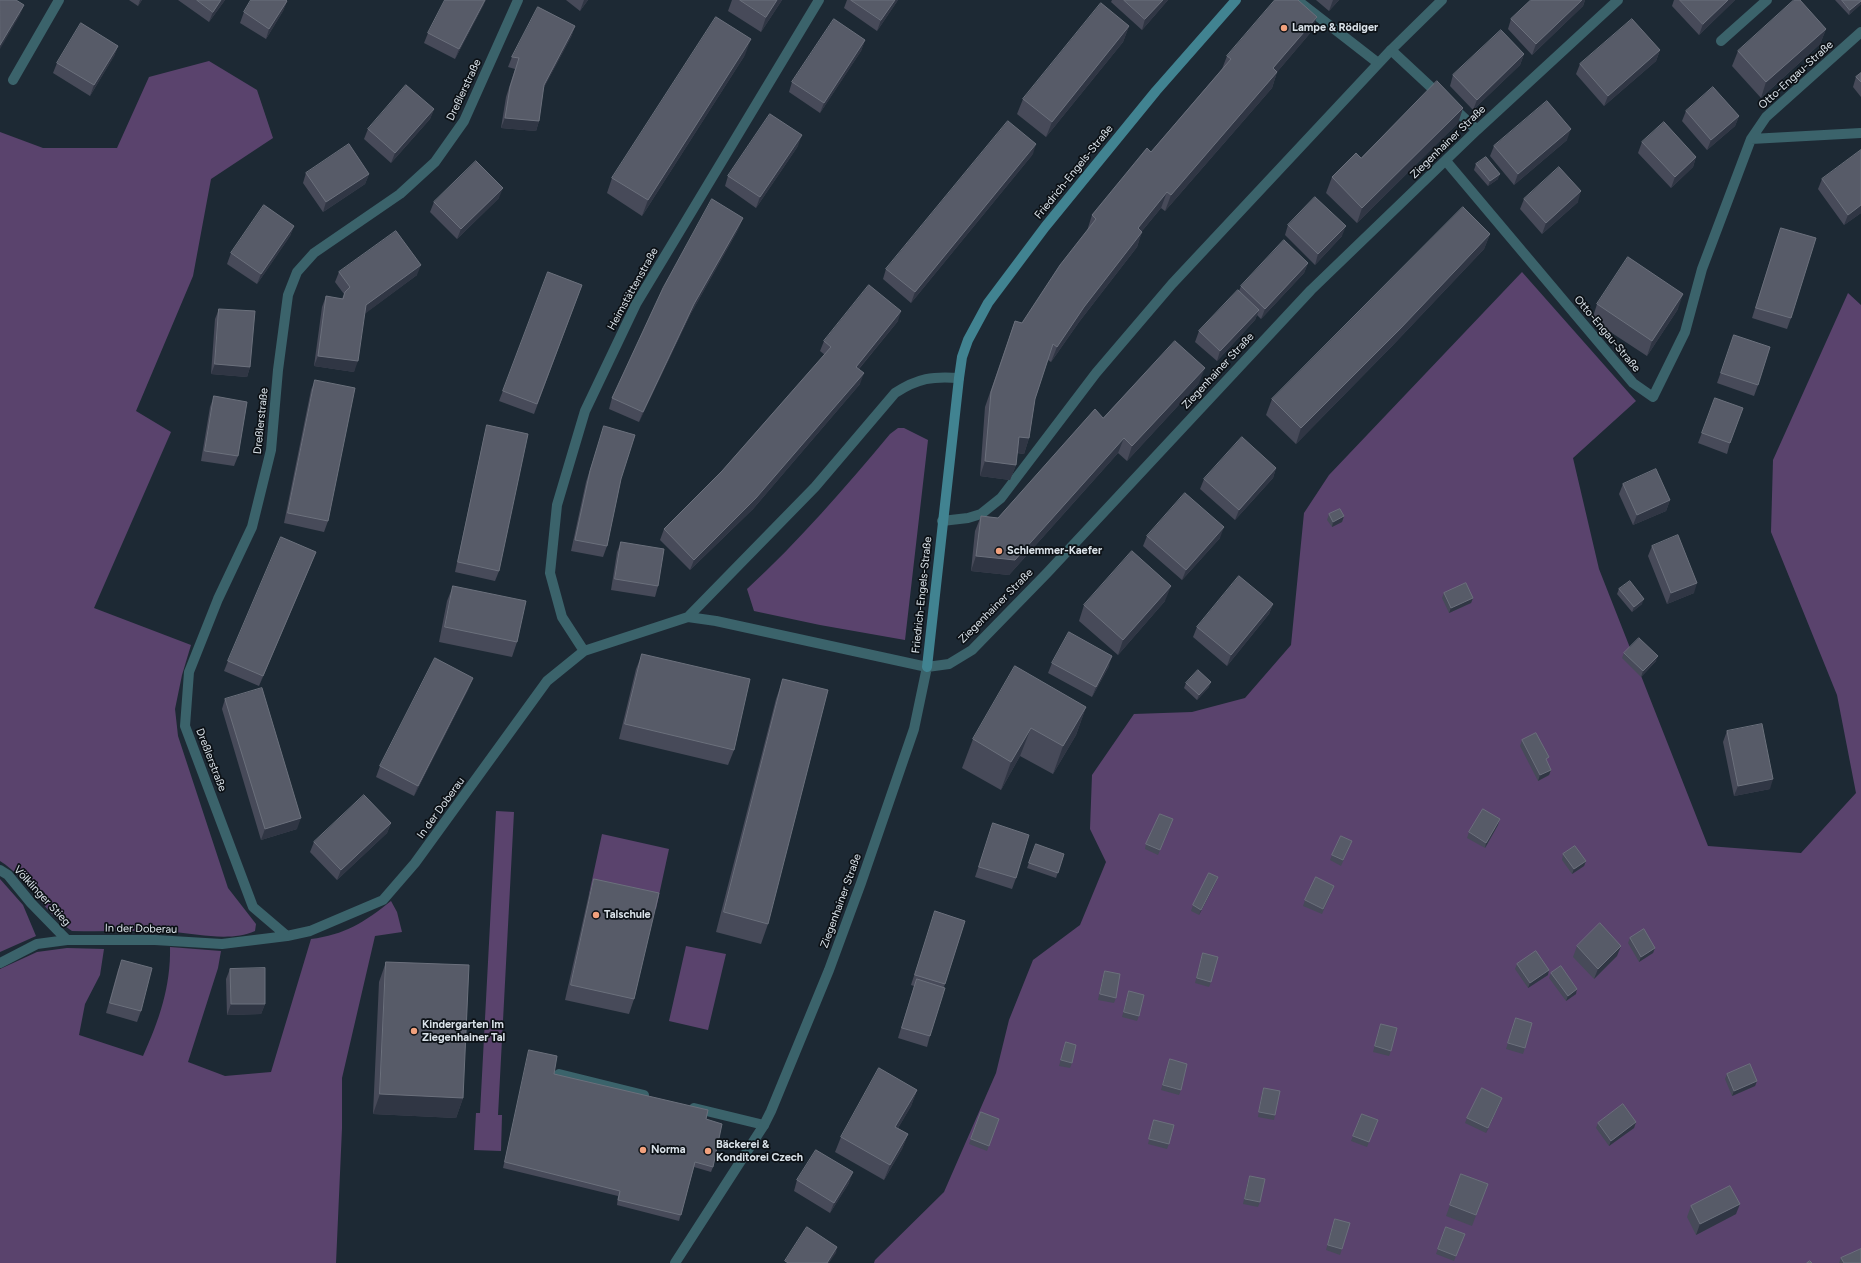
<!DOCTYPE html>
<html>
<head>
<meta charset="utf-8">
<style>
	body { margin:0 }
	canvas { display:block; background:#1d2934 }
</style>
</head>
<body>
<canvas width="1861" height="1263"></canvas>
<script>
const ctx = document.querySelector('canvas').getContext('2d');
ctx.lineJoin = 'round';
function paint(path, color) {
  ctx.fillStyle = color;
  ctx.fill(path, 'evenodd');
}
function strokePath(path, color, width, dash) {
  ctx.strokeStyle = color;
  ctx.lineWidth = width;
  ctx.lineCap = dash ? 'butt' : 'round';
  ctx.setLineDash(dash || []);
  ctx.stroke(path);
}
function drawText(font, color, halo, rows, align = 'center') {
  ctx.font = font + ' Figtree,sans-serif';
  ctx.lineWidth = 3.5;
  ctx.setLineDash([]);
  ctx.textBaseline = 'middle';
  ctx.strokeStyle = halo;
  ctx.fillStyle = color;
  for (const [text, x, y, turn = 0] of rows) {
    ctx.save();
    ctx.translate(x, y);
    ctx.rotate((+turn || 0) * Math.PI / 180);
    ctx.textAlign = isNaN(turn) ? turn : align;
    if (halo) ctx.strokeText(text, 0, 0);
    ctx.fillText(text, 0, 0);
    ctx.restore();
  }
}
paint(new Path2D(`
	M209 61 257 90 273 138 211 179 193 276 136 411 171 432 94 608 191 645 182 675 175 709 178 736 228 888 256 924 255 931C230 942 199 934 173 932 139 930 105 932 72 931 43 912 29 879 0 861V132L43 148H117L149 77Z
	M1522 272 1636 401 1573 458 1599 569 1708 846 1801 853 1856 793 1837 695 1771 532 1773 460 1848 293 1861 305V1263H874L875 1260 944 1192 996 1073 1009 1020 1033 960 1080 925 1106 862 1090 829 1092 775 1134 714 1192 712 1245 698 1291 645 1304 513 1329 475Z
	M898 428H904L928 440 905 640 820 625 754 611 747 589C799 541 845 488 890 434Z
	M496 811 514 812 498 1115H502L501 1151 474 1150 476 1113H480Z
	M602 834 669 849 656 909 589 894Z
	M0 879 23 905 36 936 0 952Z
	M391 901 397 912 402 932 375 936 342 1078V1128L336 1263H0V969L37 952 67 948 104 949 100 975 85 1004 79 1035 143 1056C159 1021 171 986 170 947L221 951 218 968 188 1062 225 1076 271 1072 311 939C344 935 365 922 391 901Z
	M686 946 726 954 708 1030 669 1021Z`), '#5a436d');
strokePath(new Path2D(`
	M1297 0 1378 63
	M1721 41 1767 0
	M942 521 968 518 981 514 1001 498 1096 373 1172 284 1391 50
	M559 1074 644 1095
	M694 1108 764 1125`), '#3b636b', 10);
strokePath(new Path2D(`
	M518 0 464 121 435 162 400 194 314 253 297 272 288 295 278 370 271 450 252 527 218 599 189 672 185 726 253 907 287 936 310 931 383 900 415 863 547 681 584 651
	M819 0 636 304 585 411 557 505 550 573 562 617 584 651 688 617 815 487 895 393C918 378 933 376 959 378
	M1442 0 1391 50 1477 130
	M13 80 59 0
	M1751 139 1861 133
	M1446 161 1633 383 1653 397 1685 332 1702 269 1751 139 1766 117 1861 32
	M688 617 716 621 927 667 949 664 972 650 1047 573 1311 290 1477 130 1618 0
	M0 870 8 875 31 903 67 940
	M0 963 37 944 67 940H155L222 944 287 936
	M675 1263 764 1125 771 1111 829 970 861 883 914 729 927 667`), '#3b636b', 10);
strokePath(new Path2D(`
	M927 667 959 378 962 357 968 340 988 303 1045 227 1156 91 1236 0`), '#418391', 10);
paint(new Path2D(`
	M129 0H142L138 6Z
	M178 0H225L209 22Z
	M566 0H588L580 11Z
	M732 0H782L761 32 728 11Z
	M847 0H898L877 31 844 8Z
	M1112 0H1168L1142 30 1111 2Z
	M1316 0H1339L1329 11Z
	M1531 0H1585L1583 6 1532 55 1508 29 1511 19Z
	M1674 0H1735L1699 35 1672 6Z
	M1835 0H1861V4L1849 15Z
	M287 1 283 11 266 39 240 23 244 12Z
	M484 4 455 59 424 43 428 33Z
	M575 26 571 37 543 89 539 121 536 131 501 128 506 97 515 69 508 67 512 57Z
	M1129 26 1123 42 1046 137 1017 114 1023 99Z
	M1826 29 1820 44 1761 98 1732 66 1738 51Z
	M1311 32 1277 72 1272 88 1165 211 1161 208 1142 231 1137 247 1079 322 1051 362 1048 360 1035 399 1029 438 1024 454 1017 453 1016 465 1010 480 980 476 985 407 1015 321 1022 323 1087 231 1092 215 1151 152 1222 69 1227 56Z
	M865 40 861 51 820 113 789 92 792 82Z
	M118 46 114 56 90 96 53 73 57 63Z
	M1660 50 1656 61 1604 106 1576 74 1580 64Z
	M1524 54 1520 65 1473 110 1450 86 1453 75Z
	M745 55 642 216 607 193 612 178Z
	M1861 73V97L1853 87 1856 77Z
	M1463 108 1458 123 1357 223 1326 193 1332 177Z
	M434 109 430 119 391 163 364 139 368 129Z
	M1686 111 1739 116 1735 126 1707 150 1682 121Z
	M1567 140 1514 185 1490 156 1494 146Z
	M1642 142 1696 157 1693 167 1671 188 1638 153Z
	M798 146 756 208 725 186 728 176Z
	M1033 154 911 303 883 279 886 269Z
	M1476 164 1498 179 1488 186 1474 170Z
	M306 173 369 174 365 184 323 212 303 183Z
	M1822 179 1861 213 1844 225 1818 189Z
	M499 198 457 239 430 212 434 202Z
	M1524 199 1578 202 1542 234 1520 209Z
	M1288 225 1342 236 1315 265 1285 235Z
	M294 226 290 236 257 284 227 264 231 253Z
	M739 228 690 315 639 422 609 409 612 398Z
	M1781 228 1791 318 1787 329 1752 318 1777 238Z
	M1490 234 1484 249 1394 344 1296 444 1266 415 1272 399Z
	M1308 263 1304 273 1261 319 1257 315 1255 320 1217 361 1195 342 1199 331 1239 291 1241 286Z
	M339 272 417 275 364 314 354 372 314 366 322 307 326 296 342 299 344 294 335 282Z
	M548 272 582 285 534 414 499 401Z
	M1597 304 1678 309 1647 356 1592 320Z
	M219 309 250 367 247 377 211 374 215 319Z
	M898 321 859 369 860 384 753 509 690 570 660 540 664 529 722 471 825 355 820 351 824 341Z
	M1734 335 1758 385 1754 396 1717 383Z
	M315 380 328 521 324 532 284 523 311 390Z
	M1199 383 1127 461 1118 453 1009 575 971 571 975 531 981 516 998 518 1103 418Z
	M214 396 238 456 234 466 201 461 210 407Z
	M1715 398 1730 443 1727 454 1698 443Z
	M487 425 499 571 495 581 455 572 484 436Z
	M604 426 621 479 607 546 603 557 571 551 586 482Z
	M1276 468 1273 478 1235 520 1200 489 1204 479Z
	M1623 484 1670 500 1666 511 1633 525 1619 494Z
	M1329 514 1344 516 1342 522 1332 527 1327 520Z
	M1147 536 1220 538 1182 580 1143 546Z
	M621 542 658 586 655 597 611 590 617 552Z
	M1652 546 1694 593 1667 604 1648 556Z
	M312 562 259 686 224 671 228 661Z
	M453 586 517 642 512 657 439 642 447 601Z
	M1619 589 1642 604 1632 612 1617 594Z
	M1444 593 1473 598 1471 603 1449 613 1442 598Z
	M1165 601 1118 655 1079 621 1084 605Z
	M1273 604 1269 614 1227 666 1193 637 1197 627Z
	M1624 653 1656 661 1641 677 1622 658Z
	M642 654 734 750 728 765 619 739 636 669Z
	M1052 663 1109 666 1092 697 1048 673Z
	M783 679 768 924 761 944 716 932 776 699Z
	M1186 683 1209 687 1197 700 1184 688Z
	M469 688 414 796 376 777 380 766Z
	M225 699 297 829 261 840 222 709Z
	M1086 707 1076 735 1053 774 1020 756 1001 790 962 768 973 739Z
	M1727 731 1770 789 1734 796 1723 742Z
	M1522 740 1547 762 1551 770 1549 775 1538 781 1520 746Z
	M391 823 387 833 337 880 310 852 314 842Z
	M993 823 1016 878 1012 889 975 877Z
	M1171 825 1158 855 1145 849 1146 844Z
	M1498 825 1485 848 1467 838 1469 832Z
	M1352 841 1341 866 1330 860 1332 855Z
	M1036 844 1064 854 1056 878 1027 868Z
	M1563 854 1586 861 1584 866 1572 874 1562 860Z
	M594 879 634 999 629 1014 565 1000 589 894Z
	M1216 882 1199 915 1191 911 1193 905Z
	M1332 891 1322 914 1303 906 1305 900Z
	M935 911 965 921 944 987 930 1036 927 1047 898 1038 914 986 911 985Z
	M1630 938 1655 948 1653 953 1639 962 1628 943Z
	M1577 946 1617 956 1594 979 1573 957Z
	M1203 953 1211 982 1209 987 1195 983Z
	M122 960 141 1011 137 1022 106 1013 118 970Z
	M386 962 463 1098 456 1118 373 1114 379 982Z
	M1517 964 1548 975 1528 988 1515 969Z
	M230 969 265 1004 261 1014 227 1015 226 979Z
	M1105 971 1116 998 1114 1003 1098 1000 1103 976Z
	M1551 973 1576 994 1566 1001 1549 978Z
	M1129 991 1139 1016 1137 1021 1122 1017Z
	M1516 1018 1525 1048 1523 1054 1506 1049Z
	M1381 1024 1391 1051 1389 1056 1373 1052Z
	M1066 1042 1072 1063 1070 1068 1059 1066Z
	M529 1050 554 1074 706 1119 713 1167 711 1172 694 1167 679 1221 617 1205 618 1196 503 1168 528 1055Z
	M1170 1059 1181 1090 1179 1095 1161 1090 1168 1065Z
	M1727 1074 1757 1081 1755 1086 1732 1096 1725 1079Z
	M1264 1088 1275 1115 1274 1120 1258 1117 1262 1094Z
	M917 1090 911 1106 898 1128 908 1134 902 1149 884 1180 835 1152 841 1137Z
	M1500 1103 1486 1133 1465 1123 1467 1118Z
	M981 1112 999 1119 987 1151 969 1144Z
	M1362 1114 1378 1120 1367 1147 1351 1141Z
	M1154 1120 1169 1144 1167 1149 1148 1144Z
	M1636 1122 1634 1128 1609 1146 1596 1128 1598 1123Z
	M1461 1174 1488 1184 1472 1226 1446 1216Z
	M1250 1176 1260 1202 1258 1207 1243 1204 1248 1181Z
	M797 1180 849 1183 830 1213 794 1191Z
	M1691 1206 1736 1214 1696 1235 1687 1217Z
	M1335 1219 1342 1249 1340 1255 1326 1250Z
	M1446 1227 1465 1234 1454 1261 1436 1254Z
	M1841 1258 1861 1263H1839Z`), '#474a59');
paint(new Path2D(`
	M140 0H142L138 6Z
	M221 0H225L209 22 213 12Z
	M485 0H486L484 4 455 59 459 49Z
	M584 0H588L580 11Z
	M777 0H782L761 32 766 17Z
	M895 0H898L877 31 881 20Z
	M1163 0H1168L1142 30 1145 19Z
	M1333 0H1339L1329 11Z
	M1582 0H1585L1583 6 1532 55 1536 44Z
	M1728 0H1735L1699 35 1703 24Z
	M287 1 283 11 266 39 269 29Z
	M1861 1V4L1849 15 1850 10Z
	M24 5 20 15 0 49V45Z
	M1317 17 1311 32 1267 84 1273 68Z
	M575 26 571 37 540 95 544 85Z
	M1129 26 1123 42 1046 137 1052 122Z
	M1826 29 1820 44 1761 98 1766 82Z
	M751 39 745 55 642 216 648 200Z
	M865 40 861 51 820 113 824 103Z
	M118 46 114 56 90 96 94 85Z
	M1660 50 1656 61 1604 106 1608 96Z
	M1524 54 1520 65 1473 110 1477 100Z
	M1277 72 1272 88 1165 211 1171 195Z
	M1463 108 1458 123 1357 223 1362 208Z
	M434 109 430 119 391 163 395 153Z
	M1739 116 1735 126 1707 150 1711 140Z
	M505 118 539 121 536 131 501 128Z
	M1571 129 1567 140 1514 185 1518 174Z
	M802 135 798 146 756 208 760 197Z
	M1036 144 1033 154 911 303 915 292Z
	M1696 157 1693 167 1671 188 1675 177Z
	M369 174 365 184 323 212 326 202Z
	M1500 174 1498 179 1488 186 1490 181Z
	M503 188 499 198 457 239 461 229Z
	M1581 191 1578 202 1542 234 1546 223Z
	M1167 192 1161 208 1132 243 1138 228Z
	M1861 205V213L1844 225 1848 215Z
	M743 218 739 228 690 315 639 422 643 412 694 304Z
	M294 226 290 236 257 284 261 274Z
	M1346 226 1342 236 1315 265 1318 254Z
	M1142 232 1137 247 1079 322 1051 362 1057 347 1084 307Z
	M1490 234 1484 249 1394 344 1296 444 1301 428Z
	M1308 263 1304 273 1261 319 1265 309Z
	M421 265 417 275 362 316 366 305Z
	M1683 294 1678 309 1647 356 1652 341Z
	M1259 310 1255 320 1217 361 1220 351Z
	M901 311 898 321 852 377 856 367Z
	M318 356 358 361 354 372 314 366Z
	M215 364 250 367 247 377 211 374Z
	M1205 368 1199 383 1127 461 1132 446Z
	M864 373 860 384 753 509 690 570 694 560Z
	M1019 437 1029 438 1024 454 1014 452Z
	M1124 438 1118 453 1009 575 971 571 976 556Z
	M985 461 1016 465 1010 480 980 476Z
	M1276 468 1273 478 1235 520 1239 510Z
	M1670 500 1666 511 1633 525 1637 515Z
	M1344 516 1342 522 1332 527 1333 522Z
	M1224 527 1220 538 1182 580 1186 570Z
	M316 552 312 562 259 686 263 676Z
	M1697 583 1694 593 1667 604 1671 593Z
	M1171 586 1165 601 1118 655 1123 640Z
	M1473 598 1471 603 1449 613 1451 608Z
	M1644 599 1642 604 1632 612 1634 607Z
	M1273 604 1269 614 1227 666 1231 655Z
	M1112 656 1109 666 1092 697 1096 687Z
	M1658 656 1656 661 1641 677 1643 671Z
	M473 678 469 688 414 796 418 786Z
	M1211 682 1209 687 1197 700 1199 695Z
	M1086 707 1076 735 1053 774 1063 746Z
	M1031 728 1020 756 1001 790 1011 762Z
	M1551 770 1549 775 1538 781 1540 775Z
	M1773 779 1770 789 1734 796 1738 786Z
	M301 818 297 829 261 840 265 829Z
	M1500 819 1498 825 1485 848 1486 843Z
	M391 823 387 833 337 880 341 870Z
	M1586 861 1584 866 1572 874 1574 869Z
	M1218 877 1216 882 1199 915 1201 910Z
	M1621 946 1617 956 1594 979 1598 969Z
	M1655 948 1653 953 1639 962 1641 957Z
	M1549 970 1548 975 1528 988 1530 983Z
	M1577 989 1576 994 1566 1001 1568 996Z
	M231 1004H265L261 1014 227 1015Z
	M1757 1081 1755 1086 1732 1096 1734 1091Z
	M917 1090 911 1106 890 1142 895 1127Z
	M380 1094 463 1098 456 1118 373 1114Z
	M1502 1098 1500 1103 1486 1133 1488 1128Z
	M1636 1122 1634 1128 1609 1146 1611 1141Z
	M908 1134 902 1149 884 1180 890 1165Z
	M853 1172 849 1183 830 1213 834 1203Z
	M1740 1204 1736 1214 1696 1235 1700 1224Z
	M837 1247 836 1253 829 1263H827Z`), '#303644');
const building = new Path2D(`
	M0 0H16L24 5 0 45Z
	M197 0H221L213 12Z
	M251 0H286L287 1 269 29 244 12Z
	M445 0H485L459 49 428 33Z
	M740 0H777L766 17Z
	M851 0H895L881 20Z
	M1124 0H1163L1145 19Z
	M1275 0H1298L1317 17 1273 68 1277 72 1171 195 1167 192 1138 228 1142 232 1084 307 1057 347 1053 344 1035 399 1029 438 1019 437 1016 465 985 461 991 392 1015 321 1022 323 1060 265 1096 219 1092 215 1147 148 1151 152 1231 59 1227 56Z
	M1531 0H1582L1536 44 1511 19Z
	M1680 0H1728L1703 24Z
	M1794 0H1800L1826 29 1766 82 1738 51Z
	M1842 0H1861V1L1850 10Z
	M1101 3 1129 26 1052 122 1023 99Z
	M538 7 575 26 544 85 539 121 505 118 510 87 519 58 512 57Z
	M716 17 751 39 648 200 612 178Z
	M834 19 865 40 824 103 792 82Z
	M1632 19 1660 50 1608 96 1580 64Z
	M81 23 118 46 94 85 57 63Z
	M1501 30 1524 54 1477 100 1453 75Z
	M1861 73V82L1856 77Z
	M1437 81 1463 108 1362 208 1332 177 1356 153 1361 158Z
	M406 85 434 109 395 153 368 129Z
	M1713 87 1739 116 1711 140 1686 111Z
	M1547 101 1571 129 1518 174 1494 146Z
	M770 114 802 135 760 197 728 176Z
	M1008 121 1036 144 915 292 886 269Z
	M1664 122 1696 157 1675 177 1642 142Z
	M349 144 369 174 326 202 306 173Z
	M1861 150V205L1848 215 1822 179Z
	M1486 157 1500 174 1490 181 1476 164Z
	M476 161 503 188 461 229 434 202Z
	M1559 167 1581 191 1546 223 1524 199Z
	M1315 197 1346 226 1318 254 1288 225Z
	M712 199 743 218 694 304 643 412 612 398 663 288Z
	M264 205 294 226 261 274 231 253Z
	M1463 207 1490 234 1400 329 1301 428 1272 399Z
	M1781 228 1816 238 1791 318 1756 308Z
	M396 231 421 265 366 305 358 361 318 356 326 296 343 299 345 292 350 287 339 272Z
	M1284 240 1308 263 1265 309 1241 286Z
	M1628 257 1683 294 1652 341 1597 304Z
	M548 272 582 285 537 404 503 391Z
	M869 285 901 311 856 367 864 373 756 498 694 560 664 529 722 471 831 347 824 341Z
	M1238 290 1259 310 1220 351 1199 331Z
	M219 309 255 311 250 367 215 364Z
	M1734 335 1770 347 1758 385 1721 373Z
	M1175 341 1205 368 1132 446 1124 438 1015 560 976 556 981 516 998 518 1095 409 1103 418Z
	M315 380 355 388 328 521 288 513Z
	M214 396 247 402 238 456 205 451Z
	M1715 398 1743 408 1730 443 1702 433Z
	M487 425 528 434 499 571 458 562Z
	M604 426 635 435 621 479 607 546 575 540 590 471Z
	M1242 437 1276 468 1239 510 1204 479Z
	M1656 469 1670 500 1637 515 1623 484Z
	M1185 493 1224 527 1186 570 1147 536Z
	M1340 509 1344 516 1333 522 1329 514Z
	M1678 535 1697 583 1671 593 1652 546Z
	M281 537 316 552 263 676 228 661Z
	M621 542 664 549 658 586 615 579Z
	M1132 551 1171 586 1123 640 1084 605Z
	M1239 576 1273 604 1231 655 1197 627Z
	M1630 581 1644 599 1634 607 1619 589Z
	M1466 583 1473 598 1451 608 1444 593Z
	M453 586 526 601 517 642 445 627Z
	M1069 632 1112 656 1096 687 1052 663Z
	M1639 638 1658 656 1643 671 1624 653Z
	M642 654 750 679 734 750 625 724Z
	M435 658 473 678 418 786 380 766Z
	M1015 666 1086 707 1063 746 1031 728 1011 762 973 739Z
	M1198 670 1211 682 1199 695 1186 683Z
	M783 679 828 690 768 924 724 912Z
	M262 688 301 818 265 829 225 699Z
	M1762 724 1773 779 1738 786 1727 731Z
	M1536 733 1549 757 1546 759 1551 770 1540 775 1522 740Z
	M364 795 391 823 341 870 314 842Z
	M1483 809 1500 819 1486 843 1469 832Z
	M1160 814 1173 819 1160 850 1146 844Z
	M993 823 1029 835 1016 878 979 867Z
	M1341 836 1352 841 1343 860 1332 855Z
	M1036 844 1064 854 1058 873 1029 863Z
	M1575 846 1586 861 1574 869 1563 854Z
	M1209 873 1218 877 1201 910 1193 905Z
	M1316 877 1334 886 1323 909 1305 900Z
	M594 879 659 893 634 999 571 985Z
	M935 911 965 921 945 984 915 975Z
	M1600 923 1621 946 1598 969 1577 946Z
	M1644 929 1655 948 1641 957 1630 938Z
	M1536 951 1549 970 1530 983 1517 964Z
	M1203 953 1218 957 1211 982 1197 978Z
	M122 960 152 968 141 1011 110 1003Z
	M386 962 469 965 463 1098 380 1094Z
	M1561 966 1577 989 1568 996 1551 973Z
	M265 968V1004H231L230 969Z
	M1105 971 1120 974 1116 998 1100 994Z
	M917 979 945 988 930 1036 902 1028Z
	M1129 991 1144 995 1139 1016 1124 1012Z
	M1516 1018 1532 1023 1525 1048 1508 1043Z
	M1381 1024 1397 1028 1391 1051 1375 1046Z
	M1066 1042 1076 1045 1072 1063 1061 1060Z
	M529 1050 557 1056 554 1074 708 1110 706 1119 722 1124 713 1167 695 1162 681 1215 618 1200 620 1191 505 1162Z
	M1170 1059 1187 1064 1181 1090 1163 1085Z
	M1750 1064 1757 1081 1734 1091 1727 1074Z
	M879 1068 917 1090 895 1127 908 1134 890 1165 841 1137Z
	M1264 1088 1280 1091 1275 1115 1259 1112Z
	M1482 1088 1502 1098 1488 1128 1467 1118Z
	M1623 1104 1636 1122 1611 1141 1598 1123Z
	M981 1112 999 1119 989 1146 971 1139Z
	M1362 1114 1378 1120 1369 1142 1353 1136Z
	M1154 1120 1174 1125 1169 1144 1149 1139Z
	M816 1150 853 1172 834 1203 797 1180Z
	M1461 1174 1488 1184 1476 1215 1450 1205Z
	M1250 1176 1265 1179 1260 1202 1245 1199Z
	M1730 1186 1740 1204 1700 1224 1691 1206Z
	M1335 1219 1350 1223 1342 1249 1328 1245Z
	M807 1227 837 1247 827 1263H788L785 1261Z
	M1446 1227 1465 1234 1456 1256 1438 1249Z
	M1861 1249V1263H1844L1841 1258Z
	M1810 1261 1812 1263H1807Z`);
paint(building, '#575b68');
strokePath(building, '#6b707c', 1);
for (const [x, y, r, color] of [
	[1284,28,4,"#f1a17d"],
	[999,551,4,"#f1a17d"],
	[596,915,4,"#f1a17d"],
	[414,1031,4,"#f1a17d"],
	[643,1150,4,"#f1a17d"],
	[708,1151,4,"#f1a17d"]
]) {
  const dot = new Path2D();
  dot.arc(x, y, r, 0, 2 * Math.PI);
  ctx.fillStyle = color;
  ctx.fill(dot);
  strokePath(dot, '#0c1116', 1.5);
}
drawText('bold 11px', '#dae2e9', '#0c1116', [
	["Lampe & Rödiger",1292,28],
	["Schlemmer-Kaefer",1007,551],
	["Talschule",604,915],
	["Kindergarten Im",422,1025],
	["Ziegenhainer Tal",422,1038],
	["Bäckerei &",716,1145],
	["Konditorei Czech",716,1158],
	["Norma",651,1150]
], 'left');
drawText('11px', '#dae2e9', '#0c1116', [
	["Otto-Engau-Straße",1796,75,-42],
	["Dreßlerstraße",464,90,-65],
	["Ziegenhainer Straße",1448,142,-44],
	["Friedrich-Engels-Straße",1074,172,-51],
	["Heimstättenstraße",633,289,-61],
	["Otto-Engau-Straße",1607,334,50],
	["Ziegenhainer Straße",1218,371,-47],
	["Dreßlerstraße",261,421,-84],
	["Friedrich-Engels-Straße",922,595,-84],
	["Ziegenhainer Straße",996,606,-45],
	["Dreßlerstraße",211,760,69],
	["In der Doberau",441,808,-54],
	["Völklinger Stieg",42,896,47],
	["Ziegenhainer Straße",841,901,-70],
	["In der Doberau",141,929,1]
]);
</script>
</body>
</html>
